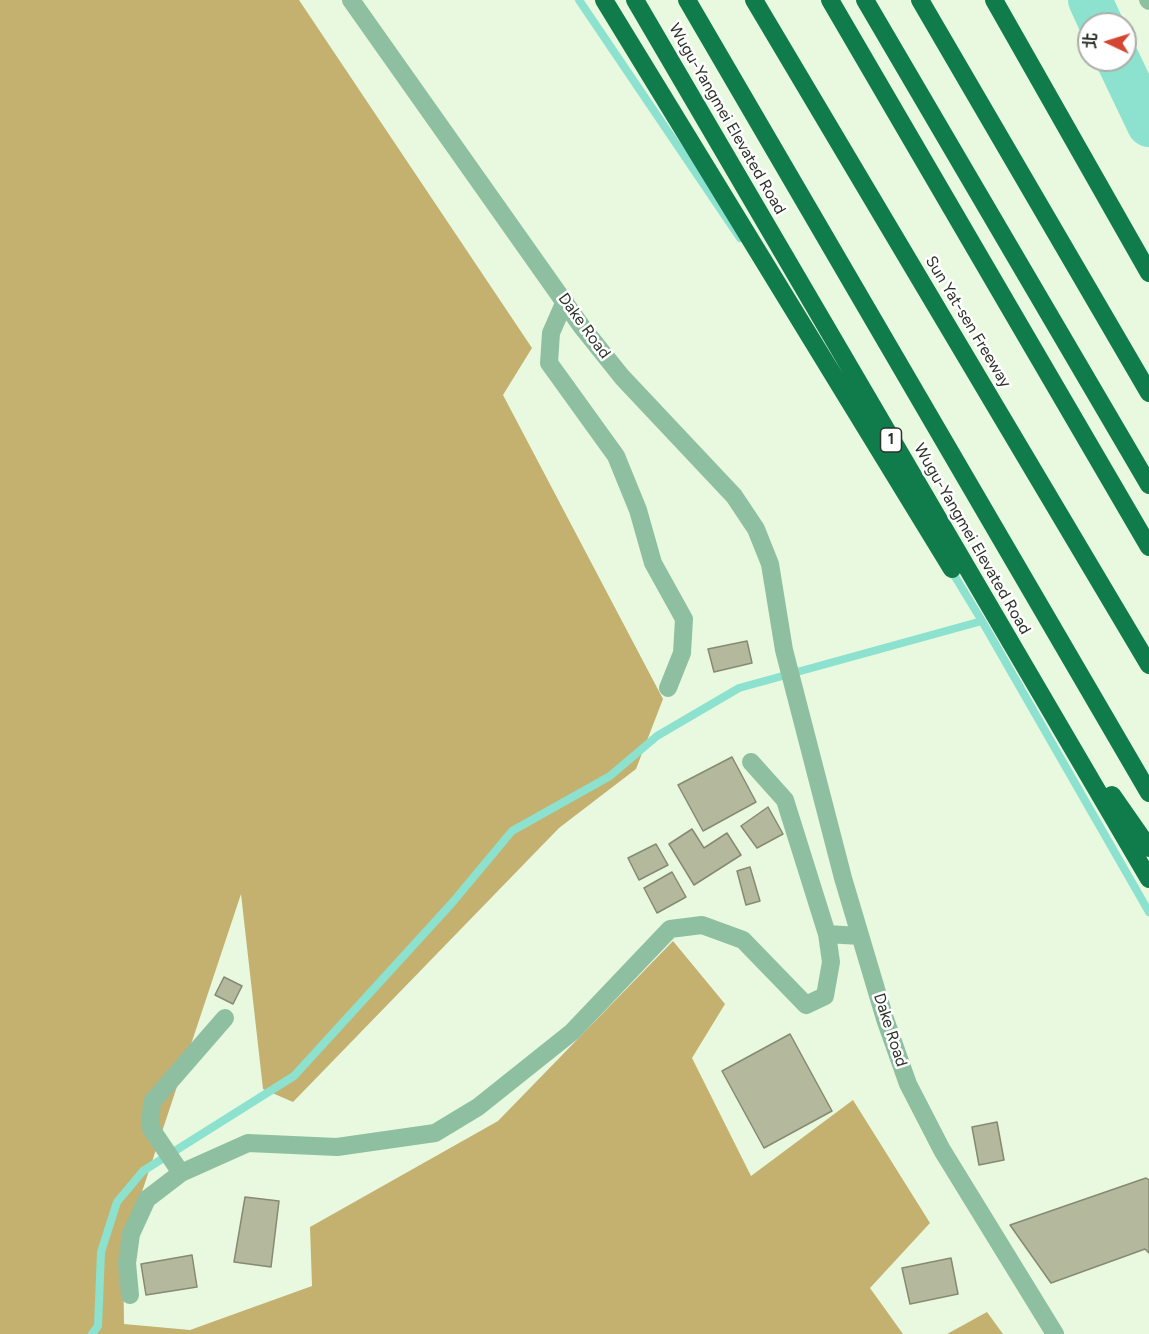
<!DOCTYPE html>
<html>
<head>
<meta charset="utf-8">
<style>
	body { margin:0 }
	#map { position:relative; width:1149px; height:1334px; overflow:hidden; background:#e8f9e0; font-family:Figtree,"Noto Sans TC",sans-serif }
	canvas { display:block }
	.north { position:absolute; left:1077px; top:12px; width:60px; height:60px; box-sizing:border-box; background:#fff; border:2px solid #abada9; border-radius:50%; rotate:274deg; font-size:16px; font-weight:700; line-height:24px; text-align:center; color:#2c3329 }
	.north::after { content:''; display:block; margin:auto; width:21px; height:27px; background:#d34632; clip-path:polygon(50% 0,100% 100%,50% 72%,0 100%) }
</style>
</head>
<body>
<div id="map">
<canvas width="1149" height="1334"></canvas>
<div class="north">北</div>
</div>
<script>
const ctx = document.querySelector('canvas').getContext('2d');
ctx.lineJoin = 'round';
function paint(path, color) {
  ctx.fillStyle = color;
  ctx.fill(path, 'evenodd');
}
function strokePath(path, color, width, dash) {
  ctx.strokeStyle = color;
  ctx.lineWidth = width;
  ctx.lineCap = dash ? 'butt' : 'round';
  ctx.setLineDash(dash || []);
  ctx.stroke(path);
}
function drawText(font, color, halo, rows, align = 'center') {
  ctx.font = font + ' Figtree,sans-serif';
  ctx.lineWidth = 5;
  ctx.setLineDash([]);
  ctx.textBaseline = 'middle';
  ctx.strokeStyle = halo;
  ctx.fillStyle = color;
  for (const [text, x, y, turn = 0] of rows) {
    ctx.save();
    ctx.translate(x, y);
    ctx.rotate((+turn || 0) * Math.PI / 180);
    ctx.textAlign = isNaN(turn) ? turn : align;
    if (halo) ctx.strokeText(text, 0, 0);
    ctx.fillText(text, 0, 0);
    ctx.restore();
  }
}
paint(new Path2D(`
	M0 0H299L532 348 503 395 663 699 636 769 559 828 293 1102 263 1089 241 894 123 1249 124 1324 190 1330 312 1286 310 1227 498 1121 673 941 725 1004 692 1058 751 1176 853 1100 930 1223 870 1288 903 1334H0Z
	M987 1312 1003 1334H947Z`), '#c4b16f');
strokePath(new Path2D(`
	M579 0 740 238
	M982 621 1149 912
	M92 1334 98 1326 101 1252 117 1202 143 1171 294 1076 452 903 512 831 610 776 657 736 739 688 982 621 951 570`), '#8ce2ce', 8);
strokePath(new Path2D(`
	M1090 0 1101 24
	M1118 60 1149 125`), '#8ce2ce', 44);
const building = new Path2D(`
	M747 641 752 663 714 672 708 649Z
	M732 757 756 802 703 831 678 785Z
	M768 807 783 834 757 848 741 826Z
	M692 829 704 848 727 833 741 855 694 885 669 844Z
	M656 844 668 865 639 880 628 858Z
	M750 867 760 901 746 905 737 871Z
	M672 872 686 897 657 913 644 888Z
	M224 977 242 986 233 1004 215 995Z
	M790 1034 832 1111 764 1148 722 1071Z
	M997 1122 1004 1160 979 1165 972 1127Z
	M1146 1178 1149 1180V1253L1145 1249 1051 1283 1010 1225Z
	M245 1197 279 1201 271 1267 234 1262Z
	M192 1255 197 1287 146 1295 141 1264Z
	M951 1258 958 1294 910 1304 902 1268Z`);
paint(building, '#b4b99d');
strokePath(building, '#868a70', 1.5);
strokePath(new Path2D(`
	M351 0 582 327 622 377 734 496 756 529 770 564 784 650 843 878 885 1019 908 1084 942 1150 1055 1334
	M1148 0 1149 1
	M565 301 551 333 549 363 616 456 638 510 653 563 684 619 682 653 668 688
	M751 762 785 800 827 934
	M181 1173 150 1127 152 1102 225 1018
	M130 1295 127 1263 131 1234 147 1199 181 1173 248 1143 337 1147 435 1133 478 1107 572 1032 670 929 702 925 743 940 806 1005 825 996 831 962 827 934 860 936`), '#8fbfa1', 18);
strokePath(new Path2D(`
	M604 0 952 569
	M635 0 1149 879
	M687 0 1149 793
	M754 0 1149 665
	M830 0 1149 547
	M865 0 1149 485
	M920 0 1149 393
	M994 0 1149 273
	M1112 795 1149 848`), '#117c4b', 18);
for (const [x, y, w] of [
	[891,440,21]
]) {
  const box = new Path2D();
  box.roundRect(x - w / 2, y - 12, w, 24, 4.5);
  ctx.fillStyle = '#fff';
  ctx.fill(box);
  strokePath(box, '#2c3329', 1.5);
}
drawText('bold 15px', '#2c3329', null, [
	["1",891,440]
]);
drawText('16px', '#2c3329', '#fff', [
	["Wugu-Yangmei Elevated Road",727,119,60],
	["Sun Yat-sen Freeway",968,322,59],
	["Dake Road",584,326,54],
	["Wugu-Yangmei Elevated Road",972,539,60],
	["Dake Road",890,1030,72]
]);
</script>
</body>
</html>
